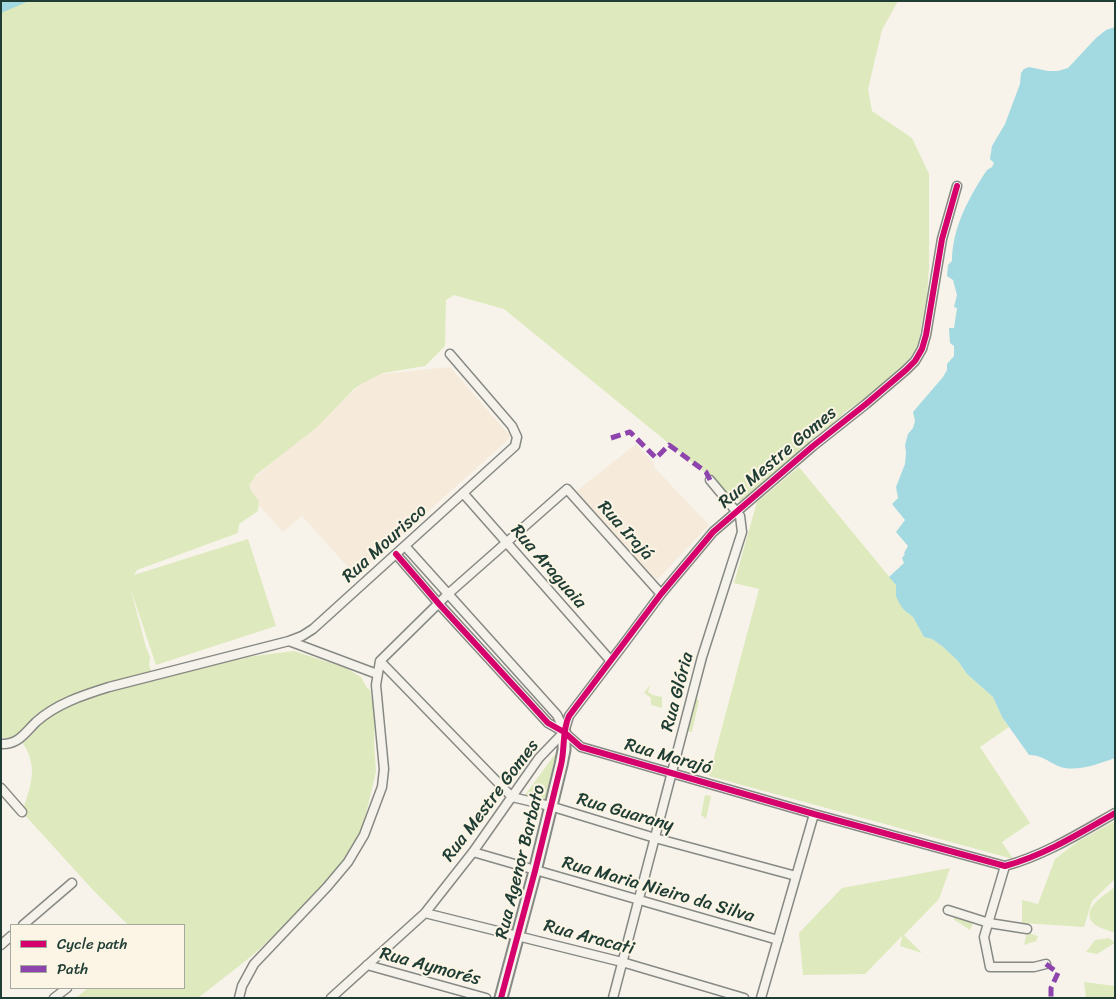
<!DOCTYPE html>
<html>
<head>
<meta charset="utf-8">
<style>
	body { margin:0 }
	#map { position:relative; width:1116px; height:999px; overflow:hidden; background:#f7f3ea; font-family:Sriracha,sans-serif }
	canvas { display:block }
	.frame { position:absolute; inset:0; border:2px solid #1f3d34; pointer-events:none }
	.legend { position:absolute; left:10px; top:924px; width:175px; height:65px; box-sizing:border-box; background:#fcf5e5; border:1px solid #a4ab9e; margin:0; padding:6px 9px; list-style:none; font-size:15px; color:#1f3d34 }
	.legend li { display:flex; align-items:center; gap:10px; height:25px }
	.legend b { width:25px; border:1px solid #a4ab9e }
</style>
</head>
<body>
<div id="map">
<canvas width="1116" height="999"></canvas>
<div class="frame"></div>
<ul class="legend">
<li><b style="height:6px;background:#d6006c"></b>Cycle path</li>
<li><b style="height:6px;background:#8e44ad"></b>Path</li>
</ul>
</div>
<script>
const ctx = document.querySelector('canvas').getContext('2d');
ctx.lineJoin = 'round';
function paint(path, color) {
  ctx.fillStyle = color;
  ctx.fill(path, 'evenodd');
}
function strokePath(path, color, width, dash) {
  ctx.strokeStyle = color;
  ctx.lineWidth = width;
  ctx.lineCap = dash ? 'butt' : 'round';
  ctx.setLineDash(dash || []);
  ctx.stroke(path);
}
function drawText(font, color, halo, rows, align = 'center') {
  ctx.font = font + ' Sriracha,sans-serif';
  ctx.lineWidth = 4;
  ctx.setLineDash([]);
  ctx.textBaseline = 'middle';
  ctx.strokeStyle = halo;
  ctx.fillStyle = color;
  for (const [text, x, y, turn = 0] of rows) {
    ctx.save();
    ctx.translate(x, y);
    ctx.rotate((+turn || 0) * Math.PI / 180);
    ctx.textAlign = isNaN(turn) ? turn : align;
    if (halo) ctx.strokeText(text, 0, 0);
    ctx.fillText(text, 0, 0);
    ctx.restore();
  }
}
paint(new Path2D(`
	M450 367 511 437 356 576 302 516 283 532 243 488 372 375Z
	M636 444 654 463V467L709 525 658 579 645 573 574 493Z`), '#f6eadb');
paint(new Path2D(`
	M1 1H898L882 30 868 89 872 111 912 138 929 174V266L927 296 919 339 916 350 900 370 888 381 865 399 846 411 831 426 819 433 780 469 740 501 738 500H729L715 481 504 309 454 295 446 300 445 346 425 366 383 373 363 383 354 389 316 428 257 474 249 485 252 492 259 501 258 511 239 524 238 533 137 570 134 575 248 539 276 626 156 665 130 587 146 647 150 657 149 665 155 681 204 666 246 657 294 651 346 668 361 677 367 688 370 690 375 715 374 743 376 772 364 822 343 868 318 895 253 955 198 998H76L88 988H184V925H128L93 890 22 812C31 786 39 766 22 742L1 737Z
	M799 467 896 585 904 610 913 617 924 637 932 639 942 646 958 661 967 674 993 697 1002 717 1009 727 980 747 1030 823 1002 842 1013 859 709 776 759 589 734 583 757 502Z
	M650 685 648 692 653 695 662 697V708L651 705V698L644 693Z
	M695 696 699 701 692 732 686 731Z
	M558 750 547 801 525 795Z
	M705 795 711 796 706 819 701 815Z
	M1115 821V879L1092 901 1084 927 1022 923V900L1038 904 1055 859 1077 842Z
	M950 868 939 899 904 935 922 953 900 946 902 936 865 974 803 975 799 933 842 888Z
	M1115 887V933C1108 930 1098 928 1093 923 1080 909 1106 894 1115 887Z
	M955 917 972 922V926L970 930 953 919Z
	M1029 933 1038 936 1036 941 1024 945 1026 936Z
	M1109 938 1115 943 1097 954 1086 952 1095 940Z
	M1084 982 1115 986V998H1086Z`), '#deeabd');
paint(new Path2D(`
	M1 1H29L1 13Z
	M1115 27V758C1098 764 1075 773 1058 766 1047 761 1042 755 1029 755L1002 717 993 697 967 674 958 661 942 646 932 639 924 637 913 617 904 610 899 603 896 596V585L889 577 904 563 902 558 905 554 904 553 908 546 896 532 905 520 892 504 898 498 896 487 905 464 906 453 905 445 908 434 913 428 915 421 913 412 943 377 947 370V364L954 356V346L950 343 949 328H954L957 308 954 307 957 295 953 280 947 276 948 265 952 261C952 228 969 197 987 170L992 167 994 163 990 159 992 146 1005 124 1020 84 1021 73 1024 69 1029 67 1048 71H1058L1068 68 1096 38 1106 30Z`), '#a3d9e1');
const street = new Path2D(`
	M463 493 611 661
	M405 546 557 715 564 730
	M396 554 439 604 548 723 564 732 581 747 814 814 1005 866C1045 855 1080 833 1115 813
	M289 641 377 674
	M380 661 512 797 550 806 655 838 796 876
	M1 744C18 745 25 733 36 722 56 704 83 695 109 687L289 641 302 636 313 629 515 446 517 437 512 426 450 354
	M1 788 22 812
	M473 852 778 940
	M1005 866 984 937 990 967H1034L1046 964
	M948 910 989 923 1027 929
	M425 913 622 962 744 998
	M23 925 72 883
	M1 945 11 936
	M367 965 486 998
	M54 998 67 988
	M239 998 242 986 254 964 327 887 348 862 364 835 382 787 384 769 376 685 380 661 448 594 567 489 661 594
	M331 998 425 913 473 852 539 758 564 732 569 716 623 645 661 594 713 532 813 446 866 404 906 370 915 361 922 349 926 335 942 239 957 186
	M613 998 702 657 742 532 740 516 710 480
	M761 998 814 814`);
const secondary = new Path2D(`
	M501 998 535 871 561 765 564 750V732`);
strokePath(street, '#868984', 11);
strokePath(secondary, '#868984', 15);
strokePath(street, '#f5f2ec', 8);
strokePath(secondary, '#f5f2ec', 11);
strokePath(new Path2D(`
	M611 438 630 432 656 458 669 445 706 472 710 480
	M1046 964 1058 973 1051 988V998`), '#8e44ad', 5, [10, 5]);
strokePath(new Path2D(`
	M396 554 439 604 548 723 564 732 581 747 814 814 1005 866C1045 855 1080 833 1115 813
	M501 998 535 871 561 765C565 749 562 730 569 716L661 594 713 532 813 446 866 404 906 370 915 361 922 349 926 335 942 239 957 186`), '#d6006c', 6);
drawText('18px', '#1f3d34', '#fcf5e5', [
	["Rua Mestre Gomes",778,458,-40],
	["Rua Irajá",625,531,48],
	["Rua Mourisco",385,544,-42],
	["Rua Araguaia",548,567,49],
	["Rua Glória",678,692,-75],
	["Rua Marajó",668,757,16],
	["Rua Mestre Gomes",491,801,-53],
	["Rua Guarany",625,813,16],
	["Rua Agenor Barbato",521,862,-76],
	["Rua Maria Nieiro da Silva",658,890,16],
	["Rua Aracati",589,938,15],
	["Rua Aymorés",430,967,15]
]);
</script>
</body>
</html>
